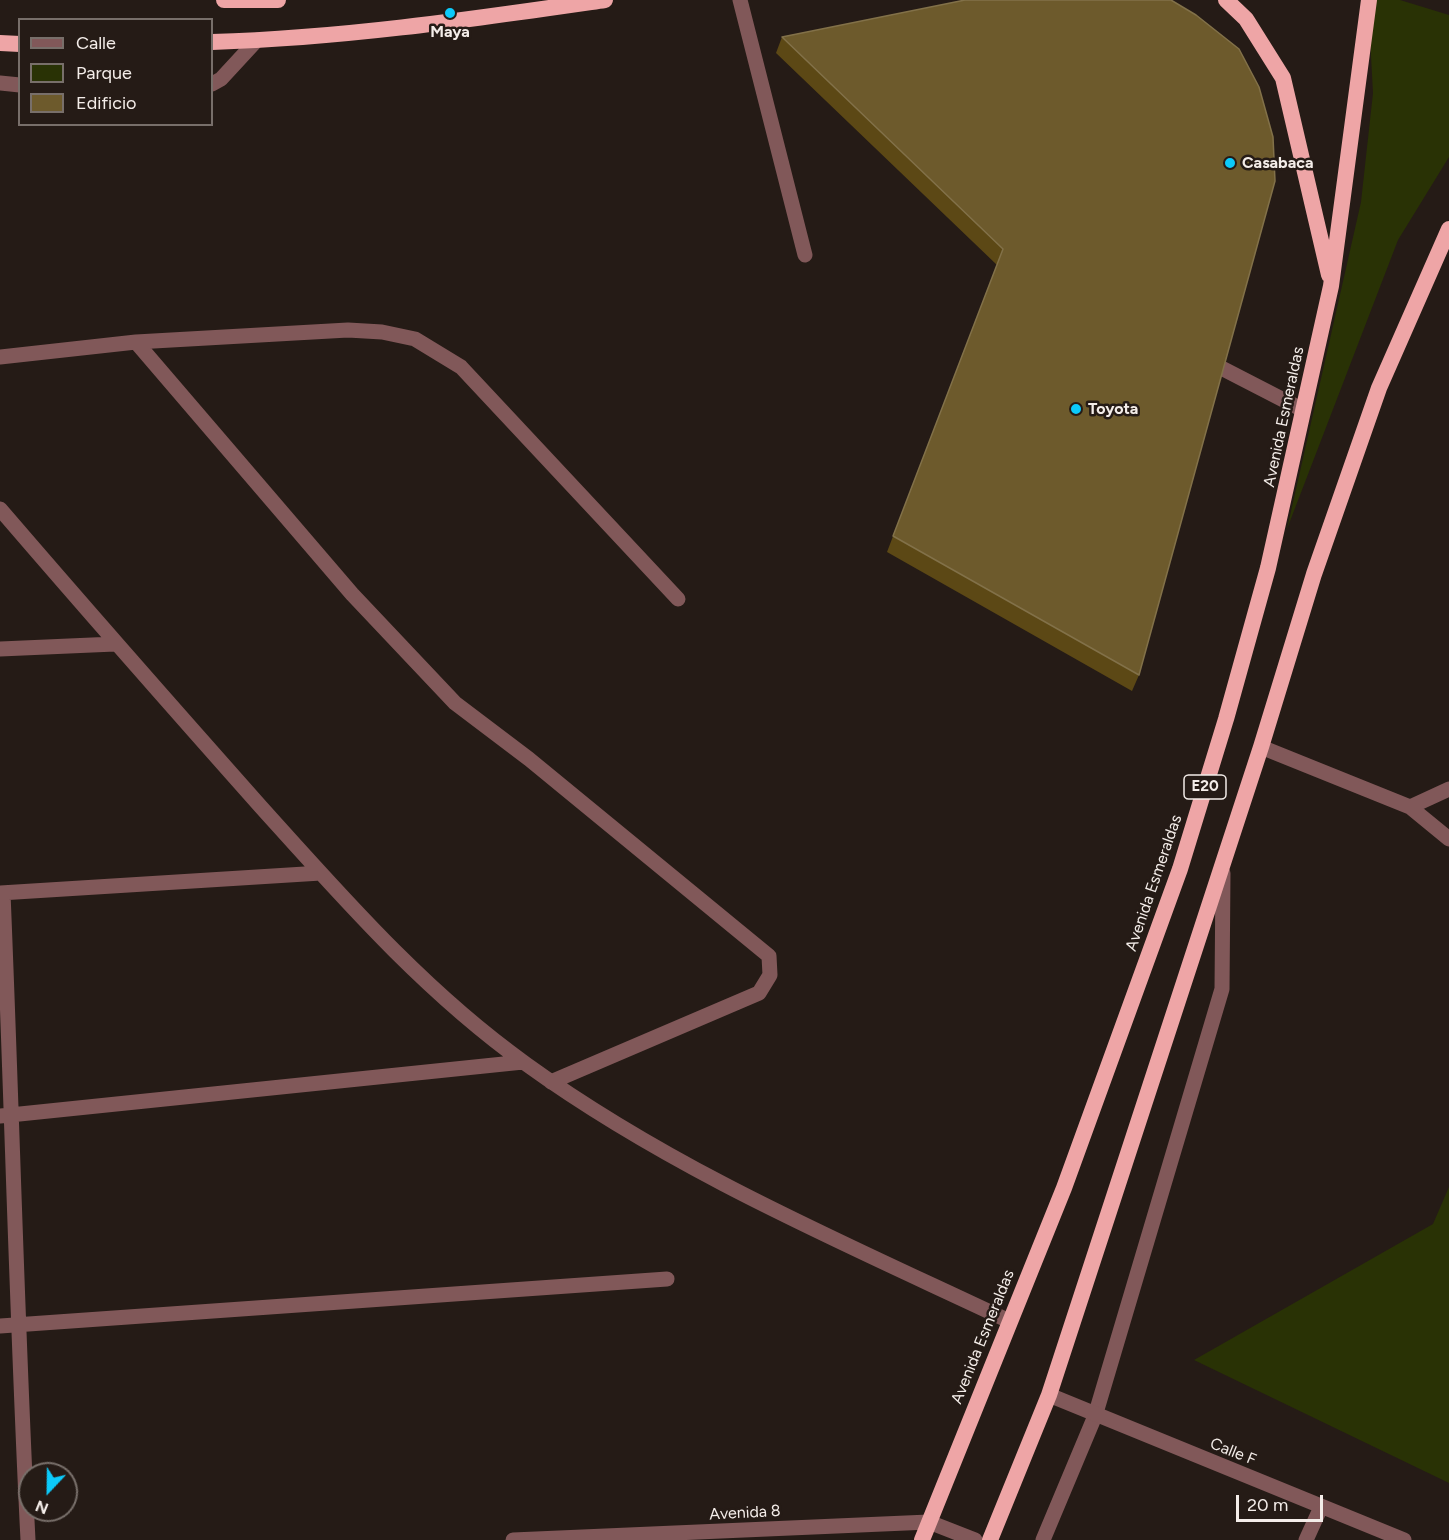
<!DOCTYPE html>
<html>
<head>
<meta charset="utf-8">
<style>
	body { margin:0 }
	#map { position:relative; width:1449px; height:1540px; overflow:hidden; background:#251b16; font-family:Figtree,sans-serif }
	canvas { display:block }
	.legend { position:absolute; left:18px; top:18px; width:195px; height:108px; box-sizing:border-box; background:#251b16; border:2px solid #786f6a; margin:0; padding:8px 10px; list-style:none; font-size:18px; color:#f4ede9 }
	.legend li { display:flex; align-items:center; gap:12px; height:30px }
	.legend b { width:30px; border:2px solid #786f6a }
	.north { position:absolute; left:18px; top:1462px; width:60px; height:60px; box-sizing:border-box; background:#251b16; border:2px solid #786f6a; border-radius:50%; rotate:202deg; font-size:16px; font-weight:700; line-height:24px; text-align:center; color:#f4ede9 }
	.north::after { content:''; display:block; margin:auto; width:21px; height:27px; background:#0ccafa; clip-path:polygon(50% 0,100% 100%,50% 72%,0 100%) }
	.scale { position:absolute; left:1236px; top:1495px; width:87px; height:27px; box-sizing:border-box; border:3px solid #f4ede9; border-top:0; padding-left:8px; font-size:18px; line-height:21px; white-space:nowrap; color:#f4ede9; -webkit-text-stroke:4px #251b16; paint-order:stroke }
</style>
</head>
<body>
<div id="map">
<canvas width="1449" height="1540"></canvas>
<ul class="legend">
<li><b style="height:8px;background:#815859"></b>Calle</li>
<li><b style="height:16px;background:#293205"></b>Parque</li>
<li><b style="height:16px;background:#6d5a2c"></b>Edificio</li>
</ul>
<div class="north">N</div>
<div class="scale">20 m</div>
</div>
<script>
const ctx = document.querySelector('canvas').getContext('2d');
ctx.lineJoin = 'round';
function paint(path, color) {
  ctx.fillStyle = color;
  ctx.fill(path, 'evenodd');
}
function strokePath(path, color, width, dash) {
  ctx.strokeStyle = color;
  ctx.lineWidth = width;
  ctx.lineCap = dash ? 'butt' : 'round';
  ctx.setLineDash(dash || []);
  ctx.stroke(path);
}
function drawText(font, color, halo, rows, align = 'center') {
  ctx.font = font + ' Figtree,sans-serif';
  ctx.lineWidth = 5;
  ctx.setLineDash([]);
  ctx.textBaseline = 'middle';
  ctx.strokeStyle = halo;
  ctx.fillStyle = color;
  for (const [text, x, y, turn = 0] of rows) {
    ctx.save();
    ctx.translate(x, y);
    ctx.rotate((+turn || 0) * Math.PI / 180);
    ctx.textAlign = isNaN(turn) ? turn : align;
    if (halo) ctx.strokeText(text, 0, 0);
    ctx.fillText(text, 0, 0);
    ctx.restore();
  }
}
paint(new Path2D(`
	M1368 0H1400L1449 15V157L1398 240 1287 529 1361 202 1373 93Z
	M1449 1187V1483L1194 1360 1433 1224Z`), '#293205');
strokePath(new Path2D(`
	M740 0 805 255
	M0 83 20 85
	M212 84 221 79 257 40
	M1204 359 1303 410
	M1261 747 1410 807 1449 839
	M1410 807 1449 789
	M1043 1540 1095 1416 1222 989 1223 873`), '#815859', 15);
strokePath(new Path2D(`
	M136 342 352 594 455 703 529 759 769 956 770 975 759 993 551 1082
	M0 357 136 342 348 330 382 332 415 339 461 367 678 599
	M0 509C86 609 173 708 261 807 343 898 425 992 526 1064 674 1171 844 1243 1009 1321
	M0 649 115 644
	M0 893 321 873
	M3 893C12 1109 17 1324 28 1540
	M0 1116 523 1062
	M0 1326 667 1279
	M1049 1395 1404 1540
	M513 1540 929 1522 975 1540
	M1306 1540 1321 1507`), '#815859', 15);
strokePath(new Path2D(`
	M224 0H278
	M1226 0 1246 19 1283 78 1329 275
	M212 42C345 38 473 19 605 0
	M0 43 20 44
	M922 1540 1064 1188 1180 869 1226 719 1268 568 1331 286 1369 0
	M990 1540 1049 1395 1261 747 1314 574 1379 388 1449 229`), '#eea5a6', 16);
paint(new Path2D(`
	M965 0 1139 675 1132 691 887 552 997 265 776 53 782 37Z`), '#5c4815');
const building = new Path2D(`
	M965 0H1171L1196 15 1239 49 1259 87 1273 137 1275 181 1139 675 893 536 1003 249 782 37Z`);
paint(building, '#6d5a2c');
strokePath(building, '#827149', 1.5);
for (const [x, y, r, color] of [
	[450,13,6,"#0ccafa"],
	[1230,163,6,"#0ccafa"],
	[1076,409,6,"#0ccafa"]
]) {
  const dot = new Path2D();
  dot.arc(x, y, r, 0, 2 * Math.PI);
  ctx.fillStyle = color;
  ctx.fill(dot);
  strokePath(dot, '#251b16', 2);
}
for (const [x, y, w] of [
	[1205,787,42]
]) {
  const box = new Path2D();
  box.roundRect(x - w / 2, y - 12, w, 24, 4.5);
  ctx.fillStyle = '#251b16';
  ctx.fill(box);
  strokePath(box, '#f4ede9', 1.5);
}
drawText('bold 15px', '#f4ede9', null, [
	["E20",1205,787]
]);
drawText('bold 16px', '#f4ede9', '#251b16', [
	["Maya",450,32,"center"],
	["Casabaca",1242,163],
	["Toyota",1088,409]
], 'left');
drawText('16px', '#f4ede9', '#251b16', [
	["Avenida Esmeraldas",1284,417,-78],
	["Avenida Esmeraldas",1154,883,-71],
	["Avenida Esmeraldas",983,1337,-68],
	["Calle F",1233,1452,22],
	["Avenida 8",745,1513,-3]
]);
</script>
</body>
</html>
